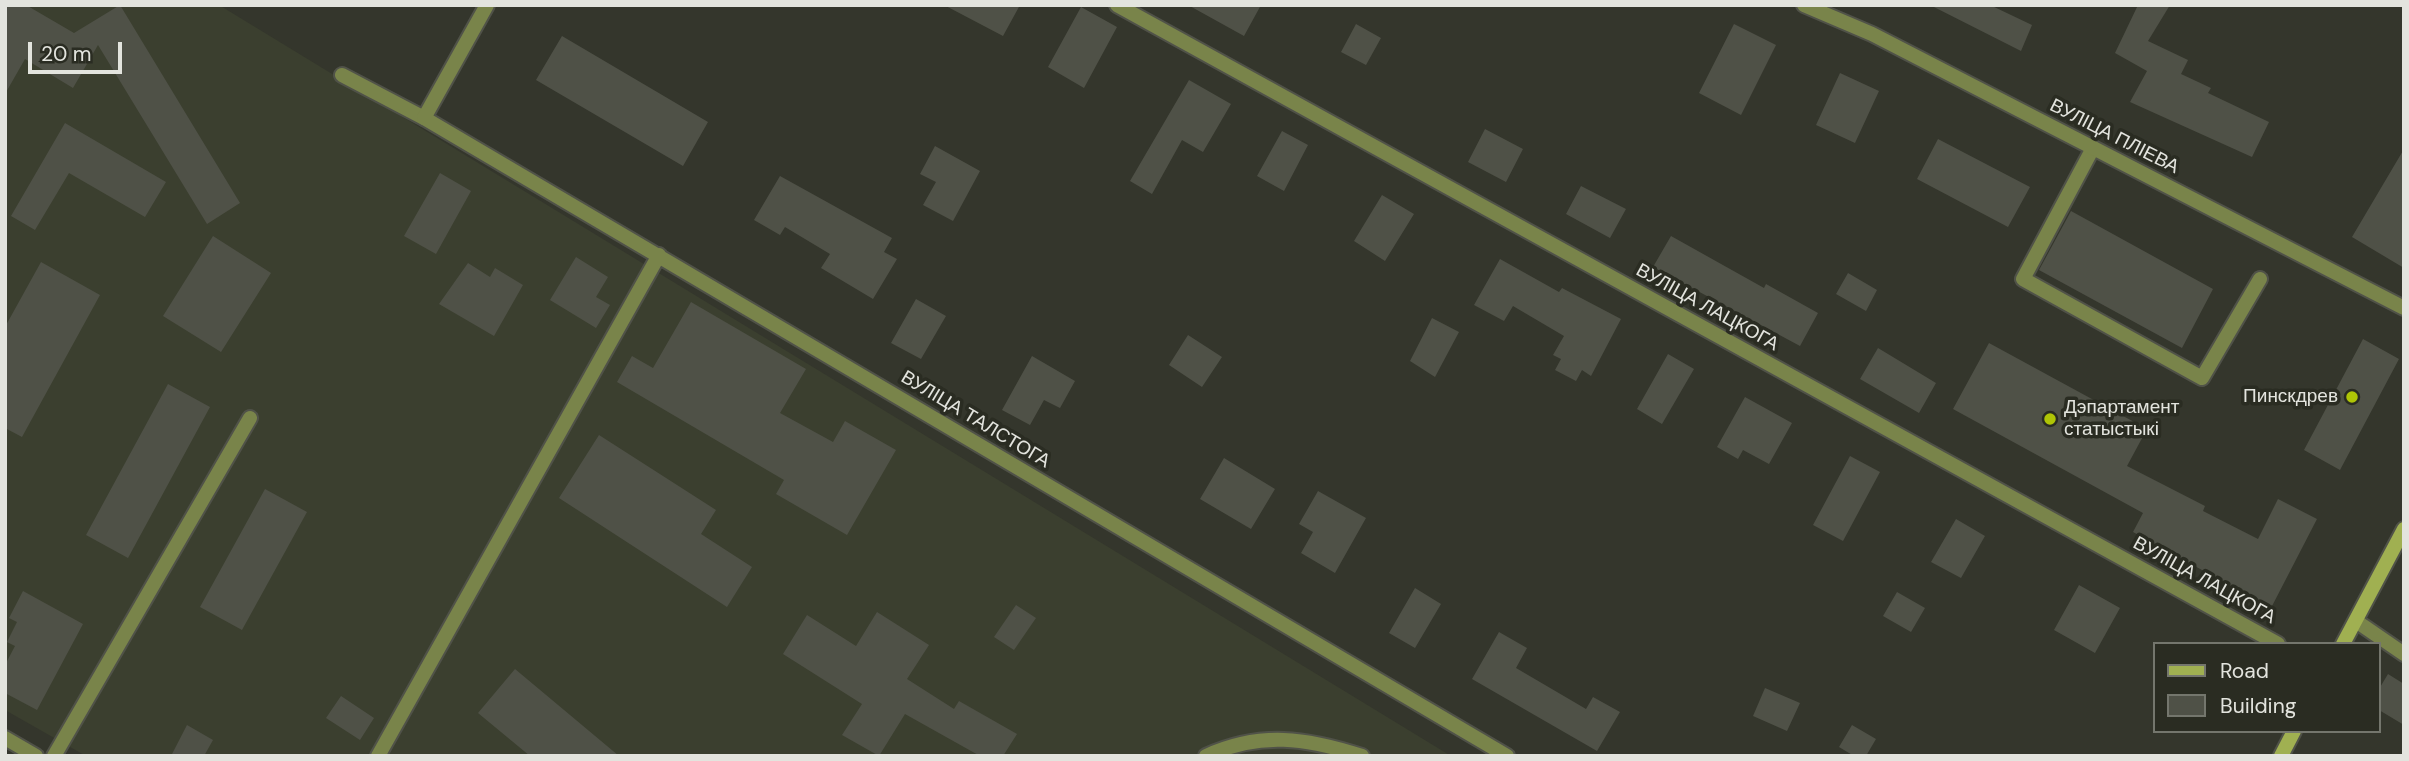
<!DOCTYPE html>
<html>
<head>
<meta charset="utf-8">
<style>
	body { margin:0 }
	#map { position:relative; width:2409px; height:761px; overflow:hidden; background:#34362c; font-family:"DM Sans",sans-serif }
	canvas { display:block }
	.frame { position:absolute; inset:0; border:7px solid #e3e4de; pointer-events:none }
	.legend { position:absolute; left:2153px; top:642px; width:228px; height:91px; box-sizing:border-box; background:#2a2c22; border:2px solid #74766d; margin:0; padding:9px 12px; list-style:none; font-size:21px; color:#e3e4de }
	.legend li { display:flex; align-items:center; gap:14px; height:35px }
	.legend b { width:35px; border:2px solid #74766d }
	.scale { position:absolute; left:28px; top:42px; width:94px; height:32px; box-sizing:border-box; border:4px solid #e3e4de; border-top:0; padding-left:9px; font-size:21px; line-height:24px; white-space:nowrap; color:#e3e4de; -webkit-text-stroke:5px #2a2c22; paint-order:stroke }
</style>
</head>
<body>
<div id="map">
<canvas width="2409" height="761"></canvas>
<div class="frame"></div>
<ul class="legend">
<li><b style="height:9px;background:#a0b051"></b>Road</li>
<li><b style="height:19px;background:#4f5147"></b>Building</li>
</ul>
<div class="scale">20 m</div>
</div>
<script>
const ctx = document.querySelector('canvas').getContext('2d');
ctx.lineJoin = 'round';
function paint(path, color) {
  ctx.fillStyle = color;
  ctx.fill(path, 'evenodd');
}
function strokePath(path, color, width, dash) {
  ctx.strokeStyle = color;
  ctx.lineWidth = width;
  ctx.lineCap = dash ? 'butt' : 'round';
  ctx.setLineDash(dash || []);
  ctx.stroke(path);
}
function drawText(font, color, halo, rows, align = 'center') {
  ctx.font = font + ' "DM Sans",sans-serif';
  ctx.lineWidth = 7;
  ctx.setLineDash([]);
  ctx.textBaseline = 'middle';
  ctx.strokeStyle = halo;
  ctx.fillStyle = color;
  for (const [text, x, y, turn = 0] of rows) {
    ctx.save();
    ctx.translate(x, y);
    ctx.rotate((+turn || 0) * Math.PI / 180);
    ctx.textAlign = isNaN(turn) ? turn : align;
    if (halo) ctx.strokeText(text, 0, 0);
    ctx.fillText(text, 0, 0);
    ctx.restore();
  }
}
paint(new Path2D(`
	M5 5H219L1451 756H86L5 710Z`), '#3b3f2f');
paint(new Path2D(`
	M5 5H26L74 33 120 5 240 203 207 224 98 45 73 88 25 59 5 94Z
	M944 5H1020L1003 36Z
	M1188 5H1261L1244 36Z
	M1930 5H1990L2032 25 2021 51Z
	M2138 5H2170L2148 41 2188 60 2181 74 2211 88 2208 93 2269 122 2252 157 2130 102 2147 71 2115 53Z
	M1081 7 1117 27 1084 88 1048 67Z
	M1356 24 1381 38 1366 65 1341 52Z
	M1734 24 1776 45 1741 115 1699 93Z
	M562 36 708 122 683 166 536 80Z
	M1840 73 1879 91 1855 143 1816 125Z
	M1189 80 1231 104 1203 152 1182 140 1152 194 1130 181Z
	M65 123 166 182 145 217 69 173 35 230 11 216Z
	M1485 129 1523 149 1506 182 1468 162Z
	M1282 131 1308 145 1284 191 1257 176Z
	M1938 139 2030 187 2008 227 1917 179Z
	M935 146 980 171 953 221 923 205 936 182 920 174Z
	M2404 149V268L2352 237Z
	M440 173 471 191 436 254 404 236Z
	M780 176 892 238 884 252 897 259 873 299 821 268 830 254 785 227 780 235 754 220Z
	M1581 186 1626 209 1610 238 1566 214Z
	M1382 195 1414 214 1385 261 1354 241Z
	M2071 211 2213 289 2182 348 2039 270Z
	M213 236 271 273 221 352 163 316Z
	M1671 236 1764 288 1766 284 1818 313 1800 346 1653 267Z
	M576 257 608 277 596 297 610 305 596 328 550 300Z
	M1500 259 1559 292 1562 288 1621 319 1591 376 1582 370 1576 381 1555 370 1561 359 1553 355 1564 336 1513 306 1504 321 1474 305Z
	M41 262 100 295 22 437 5 428V327Z
	M468 263 490 277 495 268 523 285 494 336 439 304Z
	M1848 273 1877 290 1866 311 1836 294Z
	M916 299 946 316 921 359 891 343Z
	M691 302 806 369 780 413 833 442 845 421 896 450 847 535 776 494 784 480 617 382 632 356 653 368Z
	M1432 318 1459 332 1435 377 1410 361Z
	M1188 335 1222 357 1202 387 1169 365Z
	M2363 339 2399 359 2340 470 2304 450Z
	M1989 343 2147 429 2127 466 2205 506 2203 511 2258 539 2278 499 2317 519 2271 608 2133 532 2143 513 1953 409Z
	M1878 348 1936 383 1919 413 1860 379Z
	M1668 354 1694 369 1662 424 1637 409Z
	M1032 356 1075 381 1060 408 1044 400 1030 425 1002 410Z
	M168 384 210 407 128 558 86 535Z
	M1745 397 1792 423 1769 464 1743 450 1738 459 1717 447Z
	M599 435 716 510 701 534 752 567 727 607 559 498Z
	M1850 456 1880 472 1843 541 1813 525Z
	M1224 458 1275 489 1251 529 1200 499Z
	M265 489 307 512 242 630 200 607Z
	M1318 491 1366 518 1335 573 1301 553 1313 532 1299 524Z
	M1956 519 1985 536 1961 578 1931 562Z
	M2079 585 2120 608 2095 653 2054 630Z
	M1415 588 1441 604 1415 648 1389 633Z
	M23 591 83 624 37 710 5 693V665L15 646 7 642 17 622 9 618Z
	M1897 592 1925 608 1911 632 1883 616Z
	M1016 605 1036 618 1014 650 994 637Z
	M877 612 929 645 907 679 954 709 959 701 1017 734 1003 756H980L905 714 879 756 842 735 862 704 783 654 807 615 856 646Z
	M1499 632 1527 648 1516 668 1586 709 1593 697 1620 712 1597 751 1472 679Z
	M515 669 619 756H530L478 713Z
	M2388 674 2404 684V725L2379 710V689Z
	M1765 688 1800 703 1787 731 1753 716Z
	M341 696 374 718 360 740 326 718Z
	M187 725 213 740 204 756H171Z
	M1852 725 1876 739 1866 756H1854L1839 747Z`), '#4f5147');
const service = new Path2D(`
	M342 75 424 118
	M2093 148 2023 279 2202 378 2260 279
	M54 756 250 418
	M1206 756C1260 731 1307 738 1362 756`);
const minor = new Path2D(`
	M487 5 424 118 1507 756
	M1117 5 2278 644
	M1804 5 1872 34 2404 308
	M2356 621 2404 654
	M5 738 36 756
	M378 756 659 255`);
const secondary = new Path2D(`
	M2343 644 2404 529
	M2281 756 2294 731`);
strokePath(service, '#505248', 18);
strokePath(minor, '#505248', 18);
strokePath(secondary, '#505248', 18);
strokePath(service, '#79844a', 14);
strokePath(minor, '#79844a', 14);
strokePath(secondary, '#a0b051', 14);
for (const [x, y, r, color] of [
	[2352,397,7,"#afc506"],
	[2050,419,7,"#afc506"]
]) {
  const dot = new Path2D();
  dot.arc(x, y, r, 0, 2 * Math.PI);
  ctx.fillStyle = color;
  ctx.fill(dot);
  strokePath(dot, '#2a2c22', 2.5);
}
drawText('19px', '#e3e4de', '#2a2c22', [
	["ВУЛІЦА ПЛІЕВА",2114,137,27],
	["ВУЛІЦА ЛАЦКОГА",1707,308,29],
	["ВУЛІЦА ТАЛСТОГА",975,420,31],
	["ВУЛІЦА ЛАЦКОГА",2204,581,29]
]);
drawText('19px', '#e3e4de', '#2a2c22', [
	["Пинскдрев",2338,397],
	["Дэпартамент",2064,408,"left"],
	["статыстыкі",2064,430,"left"]
], 'right');
</script>
</body>
</html>
